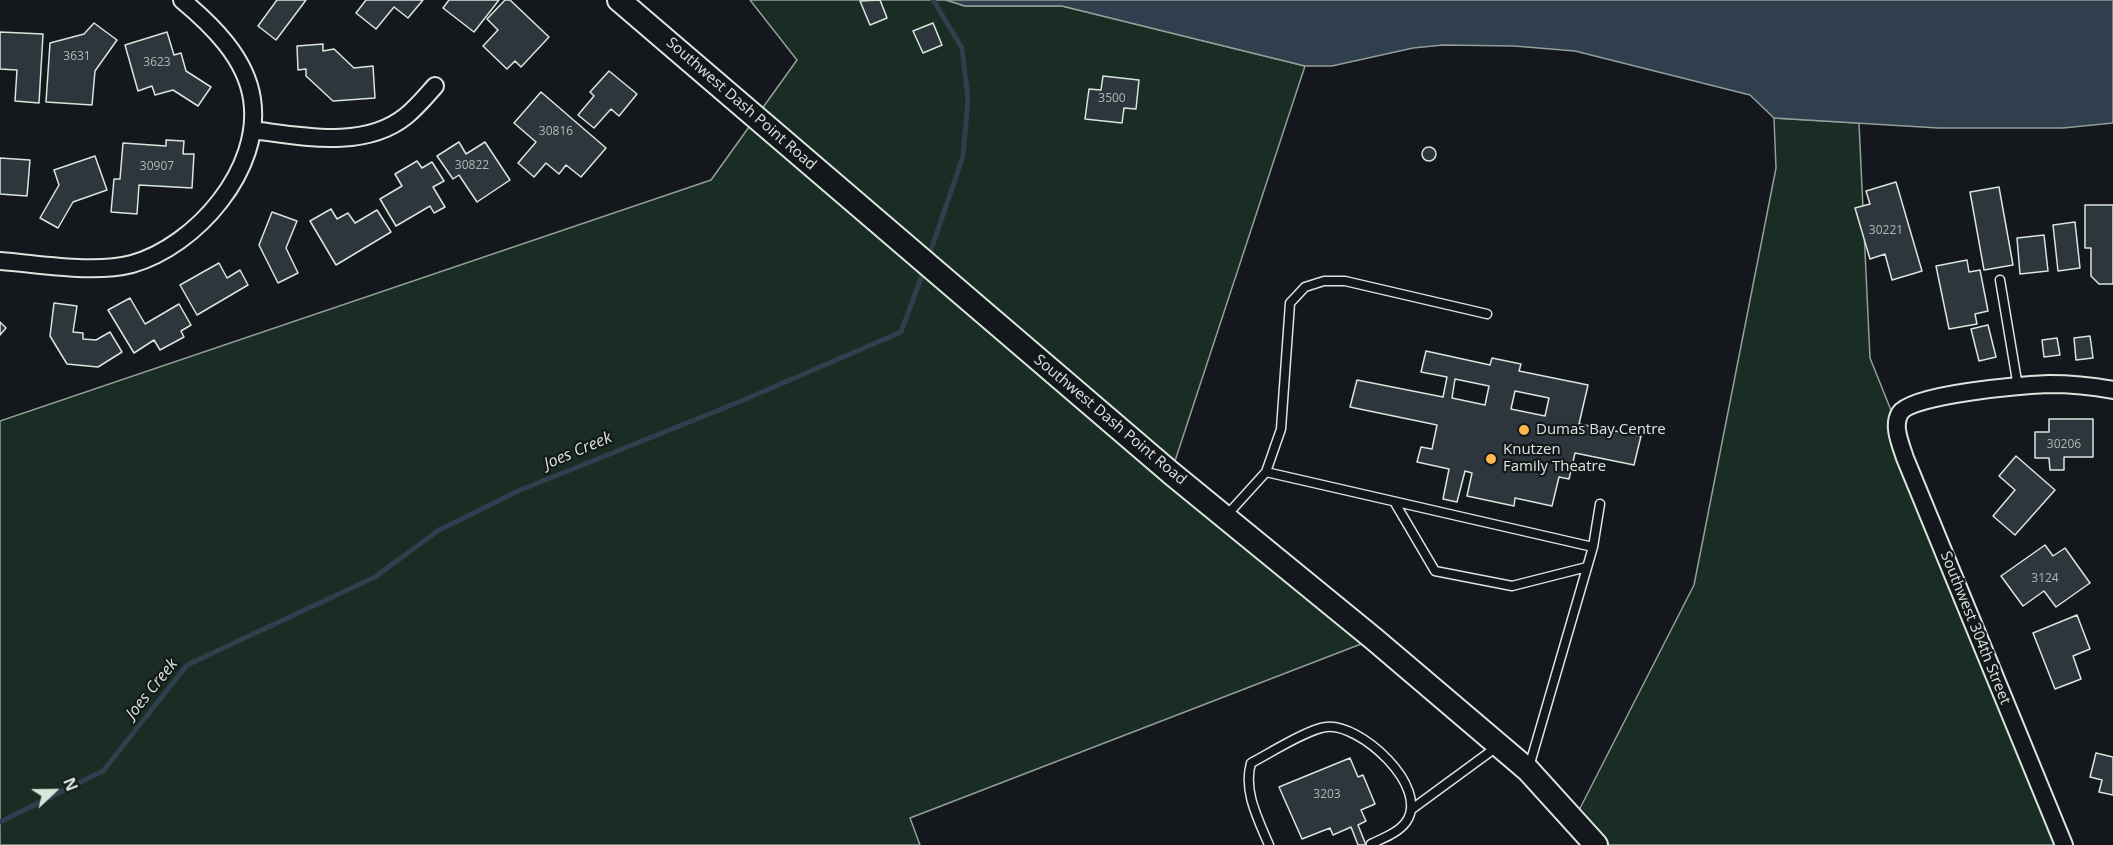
<!DOCTYPE html>
<html>
<head>
<meta charset="utf-8">
<style>
	body { margin:0 }
	#map { position:relative; width:2113px; height:845px; overflow:hidden; background:#14181c; font-family:"Open Sans",sans-serif }
	canvas { display:block }
	.north { position:absolute; left:24px; top:761px; width:60px; height:60px; -webkit-text-stroke:4px #14181c; paint-order:stroke; rotate:68deg; font-size:16px; font-weight:700; line-height:24px; text-align:center; color:#d8e6dc }
	.north::after { content:''; display:block; margin:auto; width:21px; height:27px; background:#d8e6dc; clip-path:polygon(50% 0,100% 100%,50% 72%,0 100%) }
</style>
</head>
<body>
<div id="map">
<canvas width="2113" height="845"></canvas>
<div class="north">N</div>
</div>
<script>
const ctx = document.querySelector('canvas').getContext('2d');
ctx.lineJoin = 'round';
function paint(path, color) {
  ctx.fillStyle = color;
  ctx.fill(path, 'evenodd');
}
function strokePath(path, color, width, dash) {
  ctx.strokeStyle = color;
  ctx.lineWidth = width;
  ctx.lineCap = dash ? 'butt' : 'round';
  ctx.setLineDash(dash || []);
  ctx.stroke(path);
}
function drawText(font, color, halo, rows, align = 'center') {
  ctx.font = font + ' "Open Sans",sans-serif';
  ctx.lineWidth = 4.5;
  ctx.setLineDash([]);
  ctx.textBaseline = 'middle';
  ctx.strokeStyle = halo;
  ctx.fillStyle = color;
  for (const [text, x, y, turn = 0] of rows) {
    ctx.save();
    ctx.translate(x, y);
    ctx.rotate((+turn || 0) * Math.PI / 180);
    ctx.textAlign = isNaN(turn) ? turn : align;
    if (halo) ctx.strokeText(text, 0, 0);
    ctx.fillText(text, 0, 0);
    ctx.restore();
  }
}
const green = new Path2D(`
	M750 0H946L965 6H1062L1305 66 1171 473 1374 639 910 818 920 845H0V421L711 180 797 60Z
	M1774 118 1859 123 1870 358 2066 845H1595L1573 822 1694 585 1776 168Z`);
paint(green, '#1a2d24');
strokePath(green, '#939e99', 1.5);
const water = new Path2D(`
	M946 0H2113V123L2063 128H1938L1774 118 1750 95 1575 51 1514 46 1443 45 1413 48 1332 66H1305L1062 6H965Z`);
paint(water, '#2f3f4d');
strokePath(water, '#939e99', 1.5);
strokePath(new Path2D(`
	M928 259 963 156 968 99 962 48 933 0
	M0 822 103 771 187 665 375 577 439 530 518 491 739 402 901 332 924 270`), '#2f3f4d', 5);
const building = new Path2D(`
	M277 0H306L276 40 258 26Z
	M366 0H423L408 18 394 7 376 29 356 13Z
	M499 0 474 32 443 8 449 0Z
	M505 0H510L549 37 521 67 515 61 507 69 483 46 498 30 487 19Z
	M880 0 887 18 870 25 860 1Z
	M94 23 117 40 95 71 92 105 46 102 50 43 84 34Z
	M933 23 942 45 923 53 913 31Z
	M0 32 43 34 39 103 15 101 17 70 0 69Z
	M167 32 174 55 181 53 186 71 211 87 198 106 173 90 155 95 152 86 138 91 125 45Z
	M323 44V51L334 49 354 68 373 66 375 98 333 101 306 76V69L298 70 297 46Z
	M609 71 637 94 619 116 611 109 594 128 578 115 594 96 590 92Z
	M1103 76 1139 80 1136 109 1124 108 1122 123 1085 119 1089 89 1101 90Z
	M541 92 606 148 581 177 566 165 559 174 546 163 534 177 518 163 536 142 514 123Z
	M166 140 184 141 183 154H194L192 188 139 185 137 214 111 212 114 179H120L123 143 166 146Z
	M459 142 466 154 485 142 510 180 477 202 459 175 453 179 437 156Z
	M1422 154a7 7 0 1 1 14 0a7 7 0 1 1-14 0Z
	M95 156 107 190 73 202 58 228 40 218 59 185 54 170Z
	M0 158 30 160 27 196 0 194Z
	M417 161 422 168 432 162 444 181 433 187 445 207 434 213 430 206 396 226 380 199 402 186 395 174Z
	M1896 182 1922 271 1892 280 1885 254 1870 259 1855 208 1870 204 1866 191Z
	M1999 187 2013 265 1984 270 1970 192Z
	M2085 205H2113V284H2099L2091 276V248H2085Z
	M331 209 337 219 348 213 355 223 377 210 391 232 336 265 310 221Z
	M272 212 297 221 286 248 298 273 278 283 259 245Z
	M2075 222 2080 268 2058 271 2053 225Z
	M2044 235 2048 271 2020 274 2017 238Z
	M1967 260 1969 272 1980 270 1988 311 1975 314 1977 324 1949 329 1936 266Z
	M219 263 227 278 240 270 248 285 197 315 180 285Z
	M130 298 145 324 179 304 191 325 181 331 184 337 160 350 154 340 134 353 108 310Z
	M54 303 77 306 73 332 83 333V339L96 340 110 332 122 352 98 367 67 364 50 336Z
	M0 322 6 328 0 335Z
	M1988 325 1996 357 1979 361 1971 329Z
	M2090 336 2093 358 2076 360 2074 338Z
	M2057 338 2060 355 2044 357 2042 340Z
	M1426 351 1490 365 1492 358 1521 364 1519 371 1588 385 1579 424 1641 436 1634 465 1575 453 1569 479 1559 477 1552 506 1515 498 1514 506 1467 496 1472 473 1465 471 1457 502 1443 499 1449 469 1417 462 1421 447 1432 449 1437 425 1350 407 1357 380 1443 397 1447 377 1421 372ZM1455 379 1489 386 1485 405 1452 398ZM1515 391 1549 398 1545 416 1511 409Z
	M2049 419H2093V457H2064V470H2050L2049 458H2035V432H2049Z
	M2016 456 2055 490 2015 535 1993 516 2015 490 1999 476Z
	M2045 545 2053 556 2065 548 2090 583 2056 607 2044 591 2023 606 2001 576Z
	M2077 615 2090 649 2073 656 2081 679 2055 689 2033 633Z
	M2096 753 2113 757V795L2099 792 2102 780 2090 777Z
	M1350 758 1358 777 1363 775 1375 804 1361 810 1366 821 1358 825 1366 845H1358L1351 827 1333 835 1330 828 1302 839 1279 787Z`);
paint(building, '#2c363c');
strokePath(building, '#d8e6dc', 1.5);
const service = new Path2D(`
	M2000 280 2018 387
	M1266 472 1281 429 1290 303 1305 287 1324 281H1345L1487 314
	M1395 503 1435 571 1512 586 1587 567
	M1227 515 1266 472 1593 547 1529 767
	M1593 547 1600 504
	M1412 809 1498 746
	M1269 845C1258 819 1243 791 1251 763 1270 753 1308 729 1326 727 1359 722 1431 787 1406 822 1398 833 1383 838 1371 844`);
const minor = new Path2D(`
	M252 130C301 136 364 150 406 116 417 107 426 96 435 86
	M0 261C40 264 94 274 132 264 196 246 263 169 252 99 246 58 212 25 182 0
	M2064 845 1905 458C1901 445 1892 426 1900 413 1912 394 2024 385 2049 384 2070 384 2092 386 2113 390`);
const secondary = new Path2D(`
	M619 0 1171 473 1374 639 1528 770 1596 845`);
strokePath(service, '#d8e6dc', 11);
strokePath(minor, '#d8e6dc', 20);
strokePath(secondary, '#d8e6dc', 26);
strokePath(service, '#14181c', 8);
strokePath(minor, '#14181c', 16);
strokePath(secondary, '#14181c', 22);
for (const [x, y, r, color] of [
	[1524,430,6,"#ffb74d"],
	[1491,459,6,"#ffb74d"]
]) {
  const dot = new Path2D();
  dot.arc(x, y, r, 0, 2 * Math.PI);
  ctx.fillStyle = color;
  ctx.fill(dot);
  strokePath(dot, '#14181c', 2);
}
drawText('12px', '#adbab4', null, [
	["3631",77,57],
	["3623",157,63],
	["3500",1112,99],
	["30816",556,132],
	["30822",472,166],
	["30907",157,167],
	["30221",1886,231],
	["30206",2064,445],
	["3124",2045,579],
	["3203",1327,795]
]);
drawText('15px', '#d8e6dc', '#14181c', [
	["Southwest Dash Point Road",741,104,41],
	["Southwest Dash Point Road",1110,420,40],
	["Southwest 304th Street",1975,628,68]
]);
drawText('15px', '#d8e6dc', '#14181c', [
	["Dumas Bay Centre",1536,430],
	["Knutzen",1503,450],
	["Family Theatre",1503,467]
], 'left');
drawText('italic 16px', '#d8e6dc', '#14181c', [
	["Joes Creek",578,451,-23],
	["Joes Creek",152,689,-51]
]);
</script>
</body>
</html>
